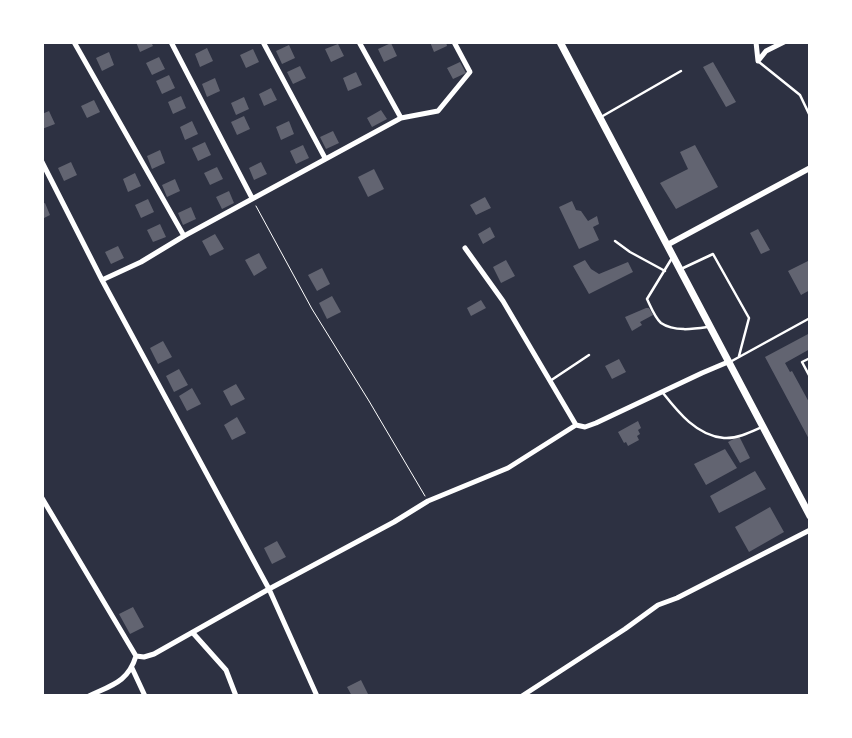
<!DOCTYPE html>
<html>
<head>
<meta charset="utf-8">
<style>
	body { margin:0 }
	#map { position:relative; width:852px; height:738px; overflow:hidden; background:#2d3142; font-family:"Source Sans 3",sans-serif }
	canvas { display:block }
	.frame { position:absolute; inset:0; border:44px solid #fff; pointer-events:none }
</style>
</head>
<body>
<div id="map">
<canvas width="852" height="738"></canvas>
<div class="frame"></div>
</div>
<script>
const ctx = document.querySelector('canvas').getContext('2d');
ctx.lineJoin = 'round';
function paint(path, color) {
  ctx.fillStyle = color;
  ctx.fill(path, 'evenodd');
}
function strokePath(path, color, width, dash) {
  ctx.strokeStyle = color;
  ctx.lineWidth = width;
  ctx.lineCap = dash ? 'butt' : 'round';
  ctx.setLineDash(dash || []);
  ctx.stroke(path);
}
paint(new Path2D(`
	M136 42H151L153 46 140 52Z
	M430 42H446L447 46 434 52Z
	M391 43 397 56 384 62 378 49Z
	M338 44 344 56 331 62 325 49Z
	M289 45 295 58 282 64 276 51Z
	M207 48 213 61 200 67 195 54Z
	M253 49 259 62 246 68 240 55Z
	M109 52 114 65 102 71 96 58Z
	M159 57 165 69 152 75 146 63Z
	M460 62 466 73 453 79 447 68Z
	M713 62 736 102 726 107 703 67Z
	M300 66 306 78 293 84 287 72Z
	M356 72 362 85 348 91 343 78Z
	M169 75 175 88 162 94 156 81Z
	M215 78 220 91 207 97 202 84Z
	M271 88 277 100 264 106 259 94Z
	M181 96 186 108 173 114 168 102Z
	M244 97 249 109 236 115 231 103Z
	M94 100 100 112 87 118 81 106Z
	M381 110 387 119 372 127 367 118Z
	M49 111 55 124 42 129V114Z
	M244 116 250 129 237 135 231 122Z
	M192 121 198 134 185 140 180 127Z
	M289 121 294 134 281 140 276 127Z
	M333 131 339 143 326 149 320 137Z
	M205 142 211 155 198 161 192 148Z
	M303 145 309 158 296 164 290 151Z
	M695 145 718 187 676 209 660 183 688 169 680 152Z
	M160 150 165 163 152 169 147 156Z
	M71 162 77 175 64 181 58 168Z
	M261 162 267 174 254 180 249 168Z
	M217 167 223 179 210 185 204 173Z
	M374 169 384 189 368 197 358 177Z
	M135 173 141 186 128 192 123 179Z
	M175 179 180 191 167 197 162 185Z
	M229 191 234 203 222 209 216 197Z
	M485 197 491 208 476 215 470 205Z
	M148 199 154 212 141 218 135 205Z
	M572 201 576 210 581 211 588 221 597 216 599 224 593 227 599 240 579 249 559 207Z
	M45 203 50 215 42 219V204Z
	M191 207 196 219 183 225 178 213Z
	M160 224 166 237 153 242 147 230Z
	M490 227 495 237 483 244 478 234Z
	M758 229 770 250 761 254 750 233Z
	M215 234 224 249 210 256 202 241Z
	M118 246 124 258 111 264 105 252Z
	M259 253 267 268 254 276 245 260Z
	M506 260 515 276 501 283 493 267Z
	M585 260 591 269 599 274 628 262 633 272 589 294 573 266Z
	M810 260V290L801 295 788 271Z
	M322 268 330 284 317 291 308 275Z
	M332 296 341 312 327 319 319 303Z
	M481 300 486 308 471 316 467 308Z
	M646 308H649L653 315 640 322 642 325 632 331 625 317Z
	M810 333V349L785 363 790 372 792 371 810 404V441L765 357Z
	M163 341 172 357 158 364 150 348Z
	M619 359 626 372 612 379 605 366Z
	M179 369 188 385 174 392 166 376Z
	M236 384 245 399 231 406 223 391Z
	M192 388 201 404 187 411 179 396Z
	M237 417 246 433 232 440 224 425Z
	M638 421 641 428 638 430 640 434 637 436 639 440 628 446 626 442 624 443 618 432Z
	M739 436 750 458 740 463 728 442Z
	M725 449 737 468 706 485 694 464Z
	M755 471 766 489 719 513 710 496Z
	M770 507 784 532 749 552 735 527Z
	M277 541 286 557 272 564 264 548Z
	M133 607 144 627 130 634 119 614Z
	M361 680 369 696H352L347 687Z`), '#626471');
strokePath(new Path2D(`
	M256 206 312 309 369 401 425 496`), '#fff', 1);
strokePath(new Path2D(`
	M759 62 800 95 810 116
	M601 117 681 71
	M615 241 630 252 665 271
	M672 258 647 299C650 305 655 318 661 323 674 332 694 329 708 327
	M681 269 713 254 749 318 739 356
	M810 358 802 362 810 377
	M730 362 810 318
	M550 381 589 355
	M663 393C678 412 697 436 724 438 737 439 751 432 762 427`), '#fff', 2.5);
strokePath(new Path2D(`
	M74 42 184 236
	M171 42 252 198
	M263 42 325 158
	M359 42 401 118
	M756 42 758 61 766 51 784 42
	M42 162 102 280 269 589 317 696
	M465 248 503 301 576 425 585 427 596 423 702 373 728 362
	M102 280 141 262 184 236 401 118 438 111 470 72 454 42
	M42 498 136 656
	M193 633 226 670 236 696
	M132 668 145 696
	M89 696C112 685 128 682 136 656L144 657 154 654 269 589 394 522 428 501 508 468 576 425
	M522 696 625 629 658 605 677 598 810 530`), '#fff', 5);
strokePath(new Path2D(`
	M667 245 810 168`), '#fff', 5.5);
strokePath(new Path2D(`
	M560 42 810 516`), '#fff', 7);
</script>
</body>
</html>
